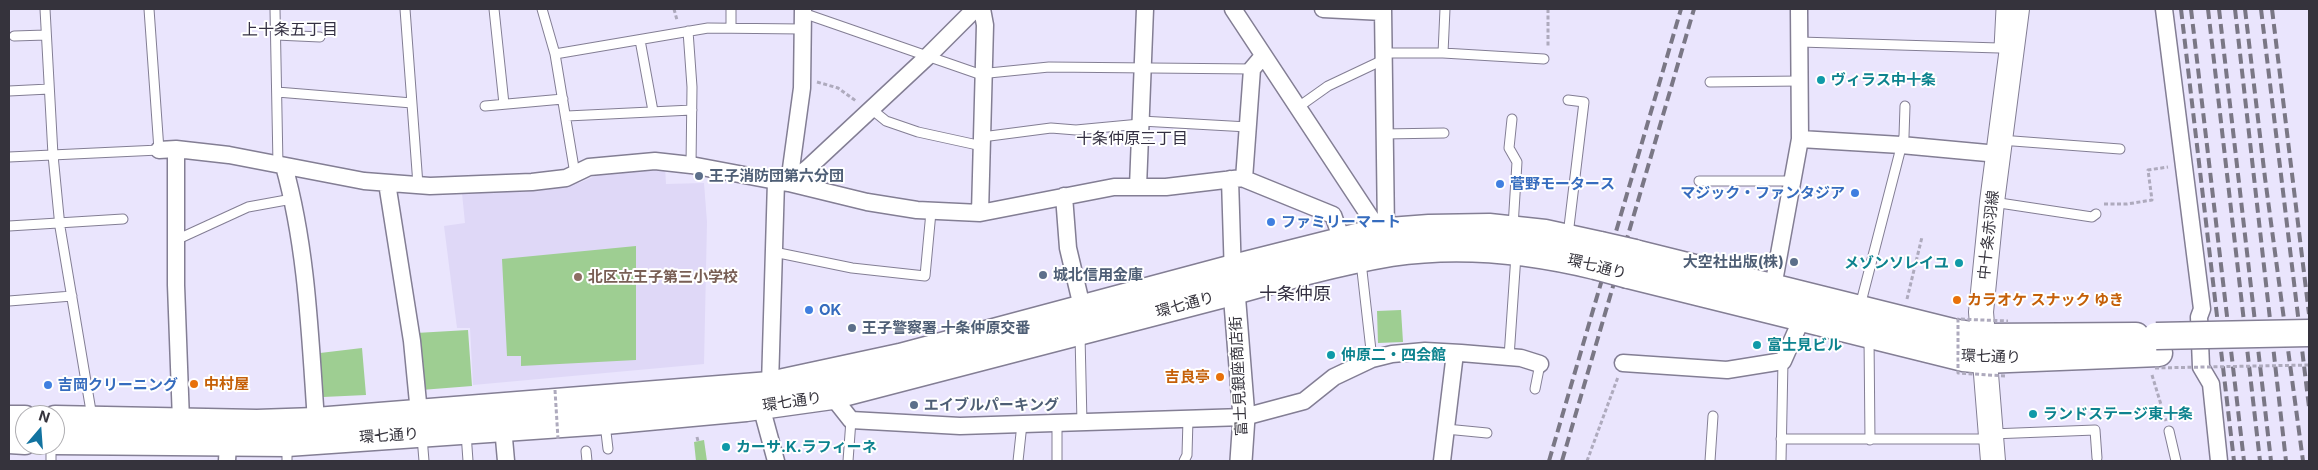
<!DOCTYPE html>
<html>
<head>
<meta charset="utf-8">
<style>
	body { margin:0 }
	#map { position:relative; width:2318px; height:470px; overflow:hidden; background:#eae5fd; font-family:Inter,sans-serif }
	canvas { display:block }
	.frame { position:absolute; inset:0; border:10px solid #35333c; pointer-events:none }
	.north { position:absolute; left:15px; top:405px; width:50px; height:50px; box-sizing:border-box; background:#fff; border:1px solid #aeadb1; border-radius:50%; rotate:18deg; font-size:14px; font-weight:700; line-height:20px; text-align:center; color:#35333c }
	.north::after { content:''; display:block; margin:auto; width:18px; height:22px; background:#1273a0; clip-path:polygon(50% 0,100% 100%,50% 72%,0 100%) }
</style>
</head>
<body>
<div id="map">
<canvas width="2318" height="470"></canvas>
<div class="frame"></div>
<div class="north">N</div>
</div>
<script>
const ctx = document.querySelector('canvas').getContext('2d');
ctx.lineJoin = 'round';
function paint(path, color) {
  ctx.fillStyle = color;
  ctx.fill(path, 'evenodd');
}
function strokePath(path, color, width, dash) {
  ctx.strokeStyle = color;
  ctx.lineWidth = width;
  ctx.lineCap = dash ? 'butt' : 'round';
  ctx.setLineDash(dash || []);
  ctx.stroke(path);
}
function drawText(font, color, halo, rows, align = 'center') {
  ctx.font = font + ' Inter,"Noto Sans JP",sans-serif';
  ctx.lineWidth = 4;
  ctx.setLineDash([]);
  ctx.textBaseline = 'middle';
  ctx.strokeStyle = halo;
  ctx.fillStyle = color;
  for (const [text, x, y, turn = 0] of rows) {
    ctx.save();
    ctx.translate(x, y);
    ctx.rotate((+turn || 0) * Math.PI / 180);
    ctx.textAlign = isNaN(turn) ? turn : align;
    if (halo) ctx.strokeText(text, 0, 0);
    ctx.fillText(text, 0, 0);
    ctx.restore();
  }
}
paint(new Path2D(`
	M657 166H665L666 184 704 183 707 222 704 364 473 385 470 328H457L444 226 465 223 462 193 579 183 600 174Z`), '#dfd8f7');
paint(new Path2D(`
	M636 246V360L521 366V356H507L502 259Z
	M1401 310 1403 342 1378 343 1377 311Z
	M468 330 472 386 421 390 416 333Z
	M362 348 366 395 323 397 320 353Z
	M704 440 707 461H696L694 442Z`), '#9ece92');
const service = new Path2D(`
	M45 9 53 155 60 227 92 417
	M275 9 278 165
	M405 9 418 185
	M494 9 504 104
	M542 9 555 54 575 174
	M731 9V28
	M803 13 979 74 1049 67 1252 69
	M688 31 692 87 691 165
	M276 35 320 37
	M14 36 46 35
	M640 40 653 111
	M1800 42 1999 48 2011 51
	M1999 48 2001 9
	M1383 53H1443L1445 9
	M1443 53 1544 59
	M555 54 708 28 802 29
	M1710 82 1800 81
	M9 91 49 89
	M277 92 412 103
	M485 106 563 99
	M870 108 886 121 918 132 982 146
	M1297 108 1328 86 1383 60
	M567 116 692 110
	M1512 119 1509 148 1517 162 1513 227
	M1141 121 1248 127
	M1383 134 1444 133
	M982 137 1051 128 1076 130 1140 124
	M2000 140 2120 149
	M9 157 159 150 149 9
	M1699 181H1794
	M1993 202 2092 217 2096 214
	M9 226 123 219
	M1568 235 1584 102 1568 100
	M176 240 248 207 292 199
	M774 252 852 268 925 276 931 212
	M1361 262 1372 359
	M9 301 72 296
	M1860 306 1904 136 1905 106
	M1080 335 1082 423
	M1869 338 1870 440
	M1509 357 1516 255
	M1535 389 1540 364
	M605 424 608 449
	M1446 429 1487 433
	M2169 431 2176 461
	M466 433 468 461
	M1991 434 2095 430 2097 458
	M422 437 424 461
	M1781 439H1991
	M51 445V461
	M586 451 587 461
	M287 461V446
	M848 461 851 420
	M1018 461 1022 424
	M1057 461V424
	M1184 461 1187 455 1188 419
	M1710 461 1713 416
	M1781 461 1783 361`);
const minor = new Path2D(`
	M803 9 802 88 789 183 867 202 917 210 980 213 1114 187H1166L1242 178 1333 215 1342 240
	M1233 9 1380 232
	M1323 9 1383 12
	M1383 9 1386 231
	M2164 9 2202 309 2199 317 2201 367 2211 384 2219 461
	M1800 139 1901 145 1998 154
	M176 149V285L181 421
	M159 150 176 149 229 155 364 181 430 186 532 182 566 178 589 167 655 161 691 165 776 181
	M284 166C307 248 310 336 316 421
	M1230 179 1233 277
	M1244 179 1252 69 1263 56
	M387 183 412 341 419 413
	M1138 187 1145 9
	M1064 196 1068 248 1082 307
	M980 213 985 25 982 9
	M1773 287 1800 139 1799 9
	M1623 363 1727 370 1783 361 1802 318
	M770 385 776 181 789 183 808 168 926 58 975 9
	M832 396 851 420 960 426 1244 417 1304 401 1334 377 1372 359 1392 354 1425 351 1461 353 1521 358 1540 364
	M761 406 776 461
	M503 427 506 461
	M227 461 228 444
	M1442 461 1455 353`);
const tertiary = new Path2D(`
	M1234 291 1244 417 1241 461`);
const secondary = new Path2D(`
	M1993 461 1981 312 1992 202 2017 9`);
const primary = new Path2D(`
	M1635 253 1953 332 1983 337 2136 336
	M1628 275 1963 358 1984 360 2159 353
	M9 419H25
	M55 419 257 423 316 421 770 385 900 357 1233 268 1376 232 1429 228 1489 227 1545 233 1600 245
	M9 440 25 441
	M55 441 287 443 605 421 746 408 832 396 1217 296C1274 280 1332 263 1391 253 1458 243 1529 250 1595 266`);
strokePath(service, '#837e94', 11);
strokePath(minor, '#837e94', 19);
strokePath(tertiary, '#837e94', 24);
strokePath(secondary, '#837e94', 26);
strokePath(primary, '#837e94', 29);
strokePath(new Path2D(`
	M674 9 677 20
	M1548 9V47
	M817 82 838 88 856 101
	M2104 204H2127L2152 200 2148 170 2168 167
	M1907 299 1922 237
	M2152 375 2166 421
	M697 437 698 441
	M1587 461 1618 377`), '#aeaabd', 3, [4, 2.5]);
strokePath(service, '#fff', 9);
strokePath(minor, '#fff', 16);
strokePath(tertiary, '#fff', 21);
strokePath(secondary, '#fff', 24);
strokePath(primary, '#fff', 26);
strokePath(new Path2D(`
	M2181 9 2234 461
	M2191 9 2244 461
	M2208 9 2260 461
	M2219 9 2271 461
	M2235 9 2286 461
	M2245 9 2265 178 2303 461
	M2261 9 2309 407
	M2272 9 2309 314
	M1549 461 1681 9
	M1562 461 1694 9`), '#7a7785', 4, [10, 5]);
const primaryBridge = new Path2D(`
	M1600 245 1635 253
	M1595 266 1628 275
	M2156 336 2309 333`);
strokePath(primaryBridge, '#837e94', 29, []);
strokePath(new Path2D(`
	M2155 368 2309 365
	M2005 376 1958 373V319L2008 321
	M555 390 558 439`), '#aeaabd', 3, [4, 2.5]);
strokePath(primaryBridge, '#fff', 26);
for (const [x, y, r, color] of [
	[1821,80,5,"#0f9aa8"],
	[699,176,5,"#5c6f8a"],
	[1500,184,5,"#3f7fe0"],
	[1855,193,5,"#3f7fe0"],
	[1271,222,5,"#3f7fe0"],
	[1794,262,5,"#5c6f8a"],
	[1959,263,5,"#0f9aa8"],
	[1043,275,5,"#5c6f8a"],
	[578,277,5,"#8d6e63"],
	[1957,300,5,"#e8710a"],
	[809,310,5,"#3f7fe0"],
	[852,328,5,"#5c6f8a"],
	[1757,345,5,"#0f9aa8"],
	[1331,355,5,"#0f9aa8"],
	[1220,377,5,"#e8710a"],
	[194,384,5,"#e8710a"],
	[48,385,5,"#3f7fe0"],
	[914,405,5,"#5c6f8a"],
	[2033,414,5,"#0f9aa8"],
	[726,447,5,"#0f9aa8"]
]) {
  const dot = new Path2D();
  dot.arc(x, y, r, 0, 2 * Math.PI);
  ctx.fillStyle = color;
  ctx.fill(dot);
  strokePath(dot, '#fff', 2);
}
drawText('bold 15px', '#0d838f', '#fff', [
	["ヴィラス中十条",1831,80],
	["メゾンソレイユ",1949,263,"right"],
	["富士見ビル",1767,345],
	["仲原二・四会館",1341,355],
	["ランドステージ東十条",2043,414],
	["カーサ.K.ラフィーネ",736,447]
], 'left');
drawText('bold 15px', '#4e5e75', '#fff', [
	["王子消防団第六分団",709,176],
	["大空社出版(株)",1784,262,"right"],
	["城北信用金庫",1053,275],
	["王子警察署 十条仲原交番",862,328],
	["エイブルパーキング",924,405]
], 'left');
drawText('bold 15px', '#366cbe', '#fff', [
	["菅野モータース",1510,184],
	["マジック・ファンタジア",1845,193,"right"],
	["ファミリーマート",1281,222],
	["OK",819,310],
	["吉岡クリーニング",58,385]
], 'left');
drawText('15px', '#35333c', '#fff', [
	["中十条赤羽線",1989,235,-84],
	["環七通り",1597,267,14],
	["環七通り",1185,305,-15],
	["環七通り",1991,357,2],
	["富士見銀座商店街",1239,376,-93],
	["環七通り",792,402,-8],
	["環七通り",389,436,-4]
]);
drawText('bold 15px', '#785e54', '#fff', [
	["北区立王子第三小学校",588,277]
], 'left');
drawText('bold 15px', '#c56008', '#fff', [
	["カラオケ スナック ゆき",1967,300],
	["吉良亭",1210,377,"right"],
	["中村屋",204,384]
], 'left');
drawText('16px', '#343042', '#fff', [
	["上十条五丁目",290,30],
	["十条仲原三丁目",1132,139]
]);
drawText('18px', '#343042', '#fff', [
	["十条仲原",1295,295]
]);
</script>
</body>
</html>
